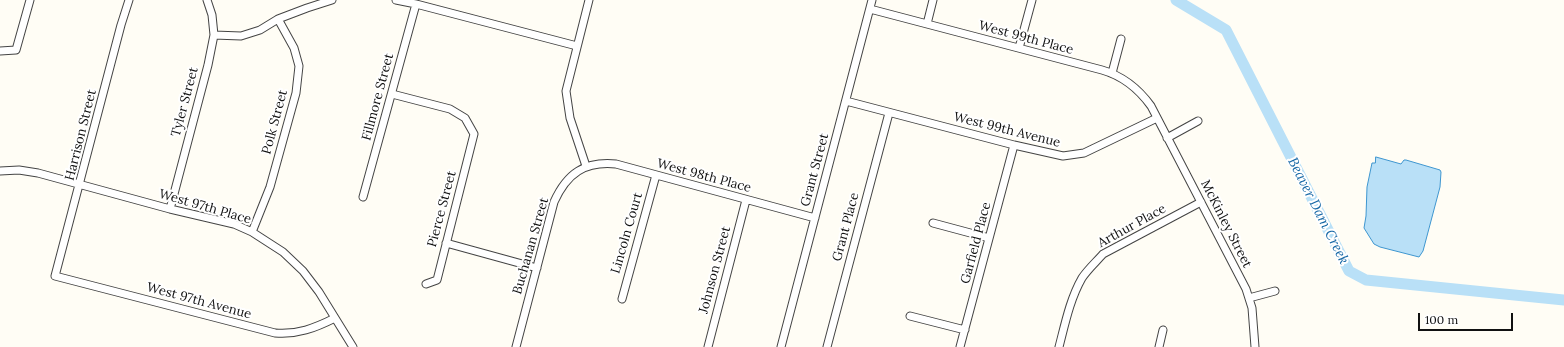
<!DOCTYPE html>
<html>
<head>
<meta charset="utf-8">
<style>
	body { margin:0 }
	#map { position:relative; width:1564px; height:347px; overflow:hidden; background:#fffdf5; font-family:Lora,serif }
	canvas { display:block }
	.scale { position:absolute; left:1418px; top:313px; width:95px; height:18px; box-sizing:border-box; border:2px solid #111; border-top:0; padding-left:5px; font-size:12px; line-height:14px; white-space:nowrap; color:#111; -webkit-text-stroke:3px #fff; paint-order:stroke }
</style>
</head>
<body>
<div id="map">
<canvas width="1564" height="347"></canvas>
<div class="scale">100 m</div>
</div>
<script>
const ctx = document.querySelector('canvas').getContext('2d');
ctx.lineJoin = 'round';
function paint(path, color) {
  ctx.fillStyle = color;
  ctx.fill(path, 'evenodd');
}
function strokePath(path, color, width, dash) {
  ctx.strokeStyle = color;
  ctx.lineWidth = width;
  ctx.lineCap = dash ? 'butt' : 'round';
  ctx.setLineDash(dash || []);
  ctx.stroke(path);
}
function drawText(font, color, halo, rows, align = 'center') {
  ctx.font = font + ' Lora,serif';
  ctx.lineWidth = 4;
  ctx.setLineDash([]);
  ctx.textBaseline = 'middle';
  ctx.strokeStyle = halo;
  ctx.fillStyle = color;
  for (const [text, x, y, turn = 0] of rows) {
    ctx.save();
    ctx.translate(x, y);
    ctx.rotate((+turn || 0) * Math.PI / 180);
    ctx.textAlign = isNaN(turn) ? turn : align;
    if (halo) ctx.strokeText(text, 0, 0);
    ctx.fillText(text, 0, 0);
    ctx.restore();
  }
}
const water = new Path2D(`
	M1376 157 1401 164 1404 160H1406L1440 170 1441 172 1440 187 1423 251 1419 257 1380 247 1374 244 1364 228 1366 216 1367 187 1372 163H1375Z`);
paint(water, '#b9e0f7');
strokePath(water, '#3f96cf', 1);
strokePath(new Path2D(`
	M1176 0 1226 30 1349 271 1366 280 1564 300`), '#b9e0f7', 11);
const minor = new Path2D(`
	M129 0 121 25 55 276 275 333C297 335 315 328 335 318
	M396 0 416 4 577 46
	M870 9 1102 70C1123 76 1138 88 1151 106L1246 289 1252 308 1255 347
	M927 24 933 0
	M214 35 241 36 260 30 278 19 307 8 332 0
	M1019 48 1032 0
	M0 51 16 50 30 0
	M1112 73 1121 39
	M392 94 450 109 465 118 474 134 437 280 426 284
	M846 101 1014 145 1063 156 1084 153 1157 118
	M1167 138 1198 121
	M586 166 570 118 566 91 589 0
	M0 171 19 170 38 173 170 209 234 224 252 232 283 252 303 271 319 292 353 347
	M363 197 416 4
	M170 209 208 65 214 35 212 15 207 0
	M933 223 989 238
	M252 232 270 187 296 93 299 66 294 48 278 19
	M446 243 537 268
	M1249 298 1275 291
	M622 299 656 175
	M910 316 965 330
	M516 347 554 202C567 173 585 161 616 164L815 218
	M708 347 746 200
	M781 347 872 0
	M827 347 889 113
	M960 347 1014 145
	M1059 347C1065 324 1070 299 1082 278 1088 269 1096 262 1103 254L1201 202
	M1159 347 1163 330`);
strokePath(minor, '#444', 9);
strokePath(minor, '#fff', 7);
drawText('13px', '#111', '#fff', [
	["West 99th Place",1026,38,15],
	["Fillmore Street",378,97,-75],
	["Tyler Street",185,102,-75],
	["Polk Street",275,122,-75],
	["West 99th Avenue",1007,130,14],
	["Harrison Street",81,135,-76],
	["Grant Street",815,170,-75],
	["West 98th Place",704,176,15],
	["West 97th Place",205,207,16],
	["Pierce Street",442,209,-75],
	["McKinley Street",1226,224,63],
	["Arthur Place",1132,226,-29],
	["Grant Place",846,227,-75],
	["Lincoln Court",627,233,-74],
	["Garfield Place",976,243,-75],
	["Buchanan Street",531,246,-74],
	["Johnson Street",715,270,-75],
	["West 97th Avenue",199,301,15]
]);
drawText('italic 14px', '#1768a6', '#fff', [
	["Beaver Dam Creek",1318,211,63]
]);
</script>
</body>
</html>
